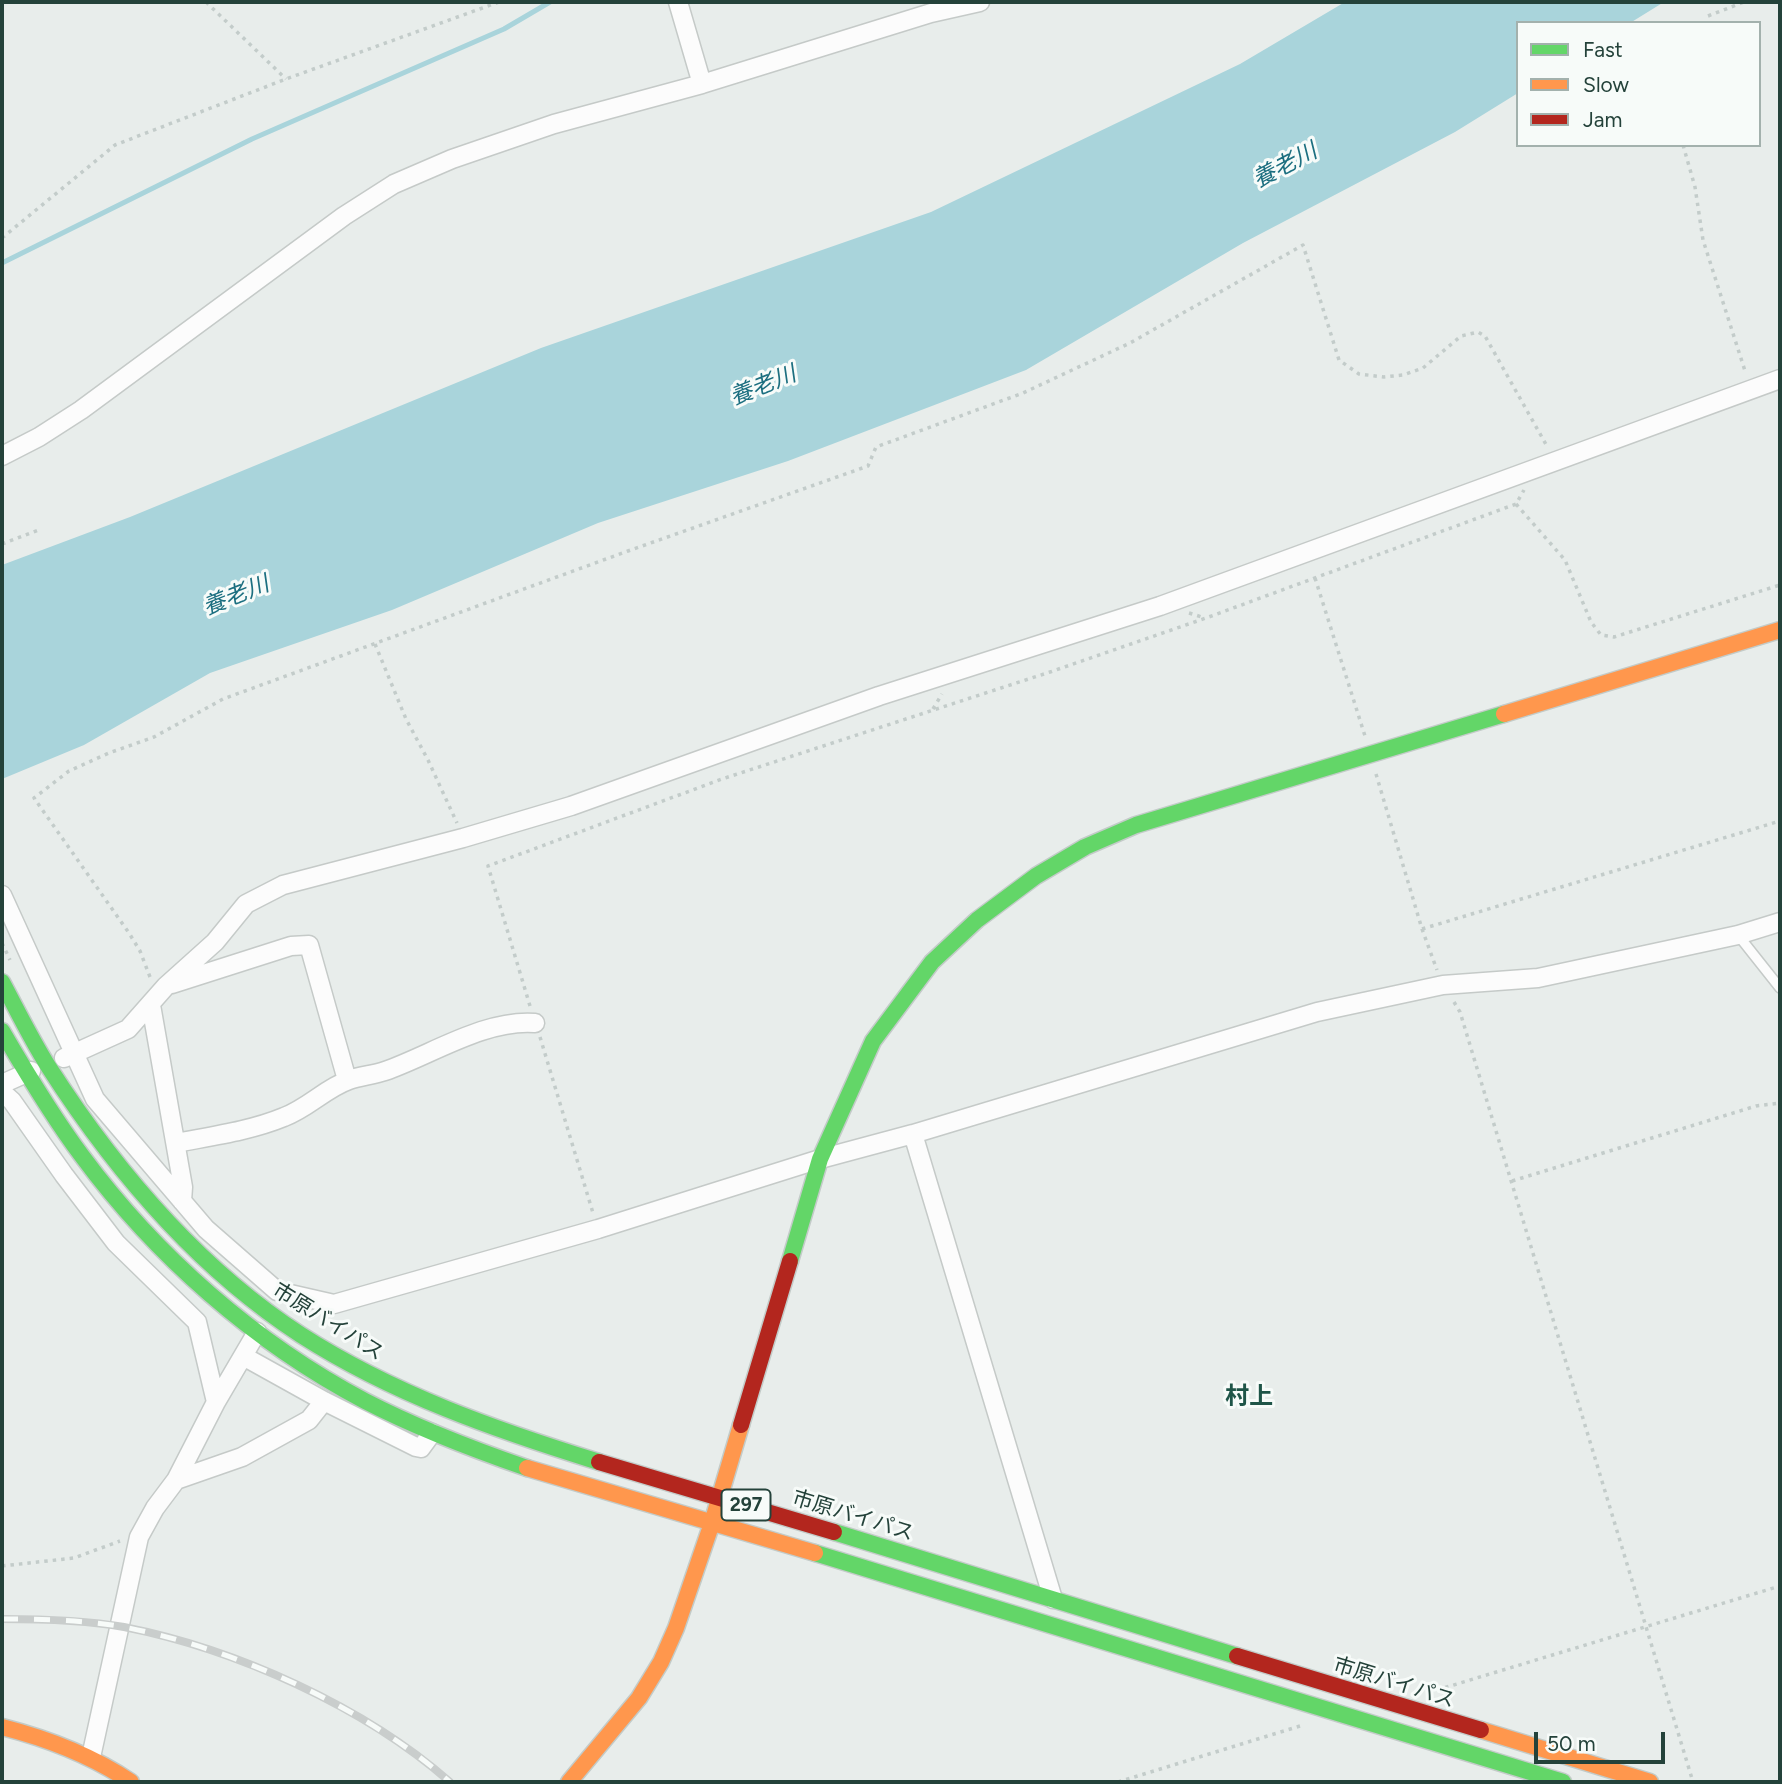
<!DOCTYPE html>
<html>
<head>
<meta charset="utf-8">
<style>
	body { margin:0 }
	#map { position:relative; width:1782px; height:1784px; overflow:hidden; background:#e8edeb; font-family:Figtree,sans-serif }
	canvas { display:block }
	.frame { position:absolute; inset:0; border:4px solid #24423a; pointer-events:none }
	.legend { position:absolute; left:1516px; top:21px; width:245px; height:126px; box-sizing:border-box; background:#f7fbf9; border:2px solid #a3b1ad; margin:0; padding:9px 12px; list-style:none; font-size:21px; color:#24423a }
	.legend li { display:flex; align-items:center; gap:14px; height:35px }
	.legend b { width:35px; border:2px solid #a3b1ad }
	.scale { position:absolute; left:1534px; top:1732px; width:131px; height:32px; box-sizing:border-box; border:4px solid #24423a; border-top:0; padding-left:9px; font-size:21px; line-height:24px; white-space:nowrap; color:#24423a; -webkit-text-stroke:5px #f7fbf9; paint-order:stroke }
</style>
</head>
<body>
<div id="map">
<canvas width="1782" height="1784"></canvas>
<div class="frame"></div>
<ul class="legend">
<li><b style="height:9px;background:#63d668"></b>Fast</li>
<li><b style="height:9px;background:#ff974d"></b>Slow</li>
<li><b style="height:9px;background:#b3261e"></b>Jam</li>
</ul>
<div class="scale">50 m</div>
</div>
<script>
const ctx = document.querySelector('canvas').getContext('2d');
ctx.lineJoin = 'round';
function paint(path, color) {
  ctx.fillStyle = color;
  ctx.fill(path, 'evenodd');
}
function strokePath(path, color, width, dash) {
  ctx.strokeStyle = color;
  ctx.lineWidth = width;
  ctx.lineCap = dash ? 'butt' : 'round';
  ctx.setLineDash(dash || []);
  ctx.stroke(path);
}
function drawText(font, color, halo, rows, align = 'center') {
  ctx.font = font + ' Figtree,"Noto Sans JP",sans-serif';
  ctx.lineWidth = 6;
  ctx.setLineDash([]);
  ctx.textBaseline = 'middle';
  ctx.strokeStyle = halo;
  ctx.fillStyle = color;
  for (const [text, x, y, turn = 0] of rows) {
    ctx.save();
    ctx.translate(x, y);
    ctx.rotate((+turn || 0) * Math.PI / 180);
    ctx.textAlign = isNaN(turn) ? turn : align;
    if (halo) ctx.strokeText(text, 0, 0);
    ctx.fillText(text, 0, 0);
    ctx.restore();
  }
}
paint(new Path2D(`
	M1345 2H1664L1630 23H1518V93L1455 132 1243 243 1026 370 788 461 598 523 392 610 210 673 84 745 2 779V565L130 517 541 348 931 212 1240 64Z`), '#a9d4db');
strokePath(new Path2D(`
	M2 263 252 139 504 29 550 2`), '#a9d4db', 5);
const lane = new Path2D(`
	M1738 935 1780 988`);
const street = new Path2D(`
	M678 2 702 84
	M2 456 39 437 81 410 344 216 394 184 452 159 554 124 702 84 931 13 980 2
	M2 895 95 1099 206 1229 277 1291 334 1304 598 1229 820 1159 913 1134 1317 1012 1443 985 1538 978 1738 935 1780 922
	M172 984 291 946 309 945 347 1080
	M151 1005 183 1187 182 1201
	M64 1058 128 1029 166 986 215 942 246 904 283 885 463 838 571 806 879 696 1160 606 1780 379
	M2 1084 31 1071
	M2 1092 12 1101 64 1175 116 1243 197 1322 216 1402
	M913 1134 1053 1599
	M176 1143C212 1136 250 1131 284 1117 308 1108 326 1088 349 1080 360 1076 373 1075 385 1071 431 1055 485 1019 535 1023
	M243 1356 324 1401 416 1447 421 1448 432 1433
	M176 1480 242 1457 309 1420 324 1401
	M91 1757 139 1537 155 1508 176 1480 216 1402 257 1332`);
const fast = new Path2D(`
	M2 982C17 1010 31 1039 48 1066 114 1169 198 1268 301 1335 393 1394 496 1430 599 1462
	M2 1031C27 1074 52 1116 82 1156 156 1256 255 1343 365 1401 417 1428 472 1449 527 1468
	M790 1261 820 1159 873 1041 932 962 977 920 1036 876 1085 847 1136 825 1504 714
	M834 1532 1237 1656
	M815 1553 1563 1782`);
const slow = new Path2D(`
	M1504 714 1780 630
	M527 1468 815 1553
	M2 1727C49 1739 91 1755 131 1782
	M1481 1730 1650 1782
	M569 1782 639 1698 661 1662 676 1628 712 1523 741 1425`);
const jam = new Path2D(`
	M741 1425 790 1261
	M599 1462 834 1532
	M1237 1656 1481 1730`);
strokePath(lane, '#c5cac8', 12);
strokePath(street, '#c5cac8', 21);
strokePath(fast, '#c3cbc8', 19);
strokePath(slow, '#c3cbc8', 19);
strokePath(jam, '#c3cbc8', 19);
strokePath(new Path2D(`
	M206 2 286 79
	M1708 16 1744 2
	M1683 145 1695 187 1703 240 1746 374
	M2 238 115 145 286 79 499 2
	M1516 504 1565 560 1591 622 1601 635 1614 637 1780 585
	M2 544 41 529
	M1315 578 1365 736
	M1189 613 1205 618
	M375 644 406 719 428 760 457 823
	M933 709 942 694
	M1376 774 1422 929 1437 970
	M1422 929 1780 821
	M2 943 10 960
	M150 977 140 951 129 933 34 798 69 771 109 753 154 737 223 699 628 551 868 466 876 447 1023 393 1130 343 1303 245 1339 360 1359 374 1384 377 1403 375 1423 368 1461 336 1478 332 1485 336 1548 448
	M1454 1002 1460 1012 1693 1782
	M530 1006 488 866 722 779 1050 672 1206 618 1516 504 1524 490
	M540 1037 593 1213
	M1512 1181 1756 1106 1780 1103
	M2 1566 74 1558 120 1541
	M1437 1690 1780 1586
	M1118 1782 1300 1726`), '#c3ccca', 3.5, [3.5, 5]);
strokePath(lane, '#fcfcfc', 9);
strokePath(street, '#fcfcfc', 18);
strokePath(fast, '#63d668', 16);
strokePath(slow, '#ff974d', 16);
strokePath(jam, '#b3261e', 16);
const rail = new Path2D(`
	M2 1619C43 1619 84 1620 124 1627 236 1649 365 1707 450 1782`);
strokePath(rail, '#c9cdcc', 8);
strokePath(rail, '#f7fbf9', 5, [16]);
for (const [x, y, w] of [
	[746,1505,49]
]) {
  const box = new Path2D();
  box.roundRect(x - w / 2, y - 15.5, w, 31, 5);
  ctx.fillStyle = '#f7fbf9';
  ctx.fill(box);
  strokePath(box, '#24423a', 2);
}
drawText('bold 19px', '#24423a', null, [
	["297",746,1505]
]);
drawText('21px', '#24423a', '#f7fbf9', [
	["市原バイパス",328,1322,32],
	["市原バイパス",853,1516,17],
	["市原バイパス",1394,1683,17]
]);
drawText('italic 23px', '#1c6f80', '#f7fbf9', [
	["養老川",1285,166,-28],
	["養老川",763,386,-22],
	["養老川",236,596,-22]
]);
drawText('bold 24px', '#1f5548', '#f7fbf9', [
	["村上",1249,1397]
]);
</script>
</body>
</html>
